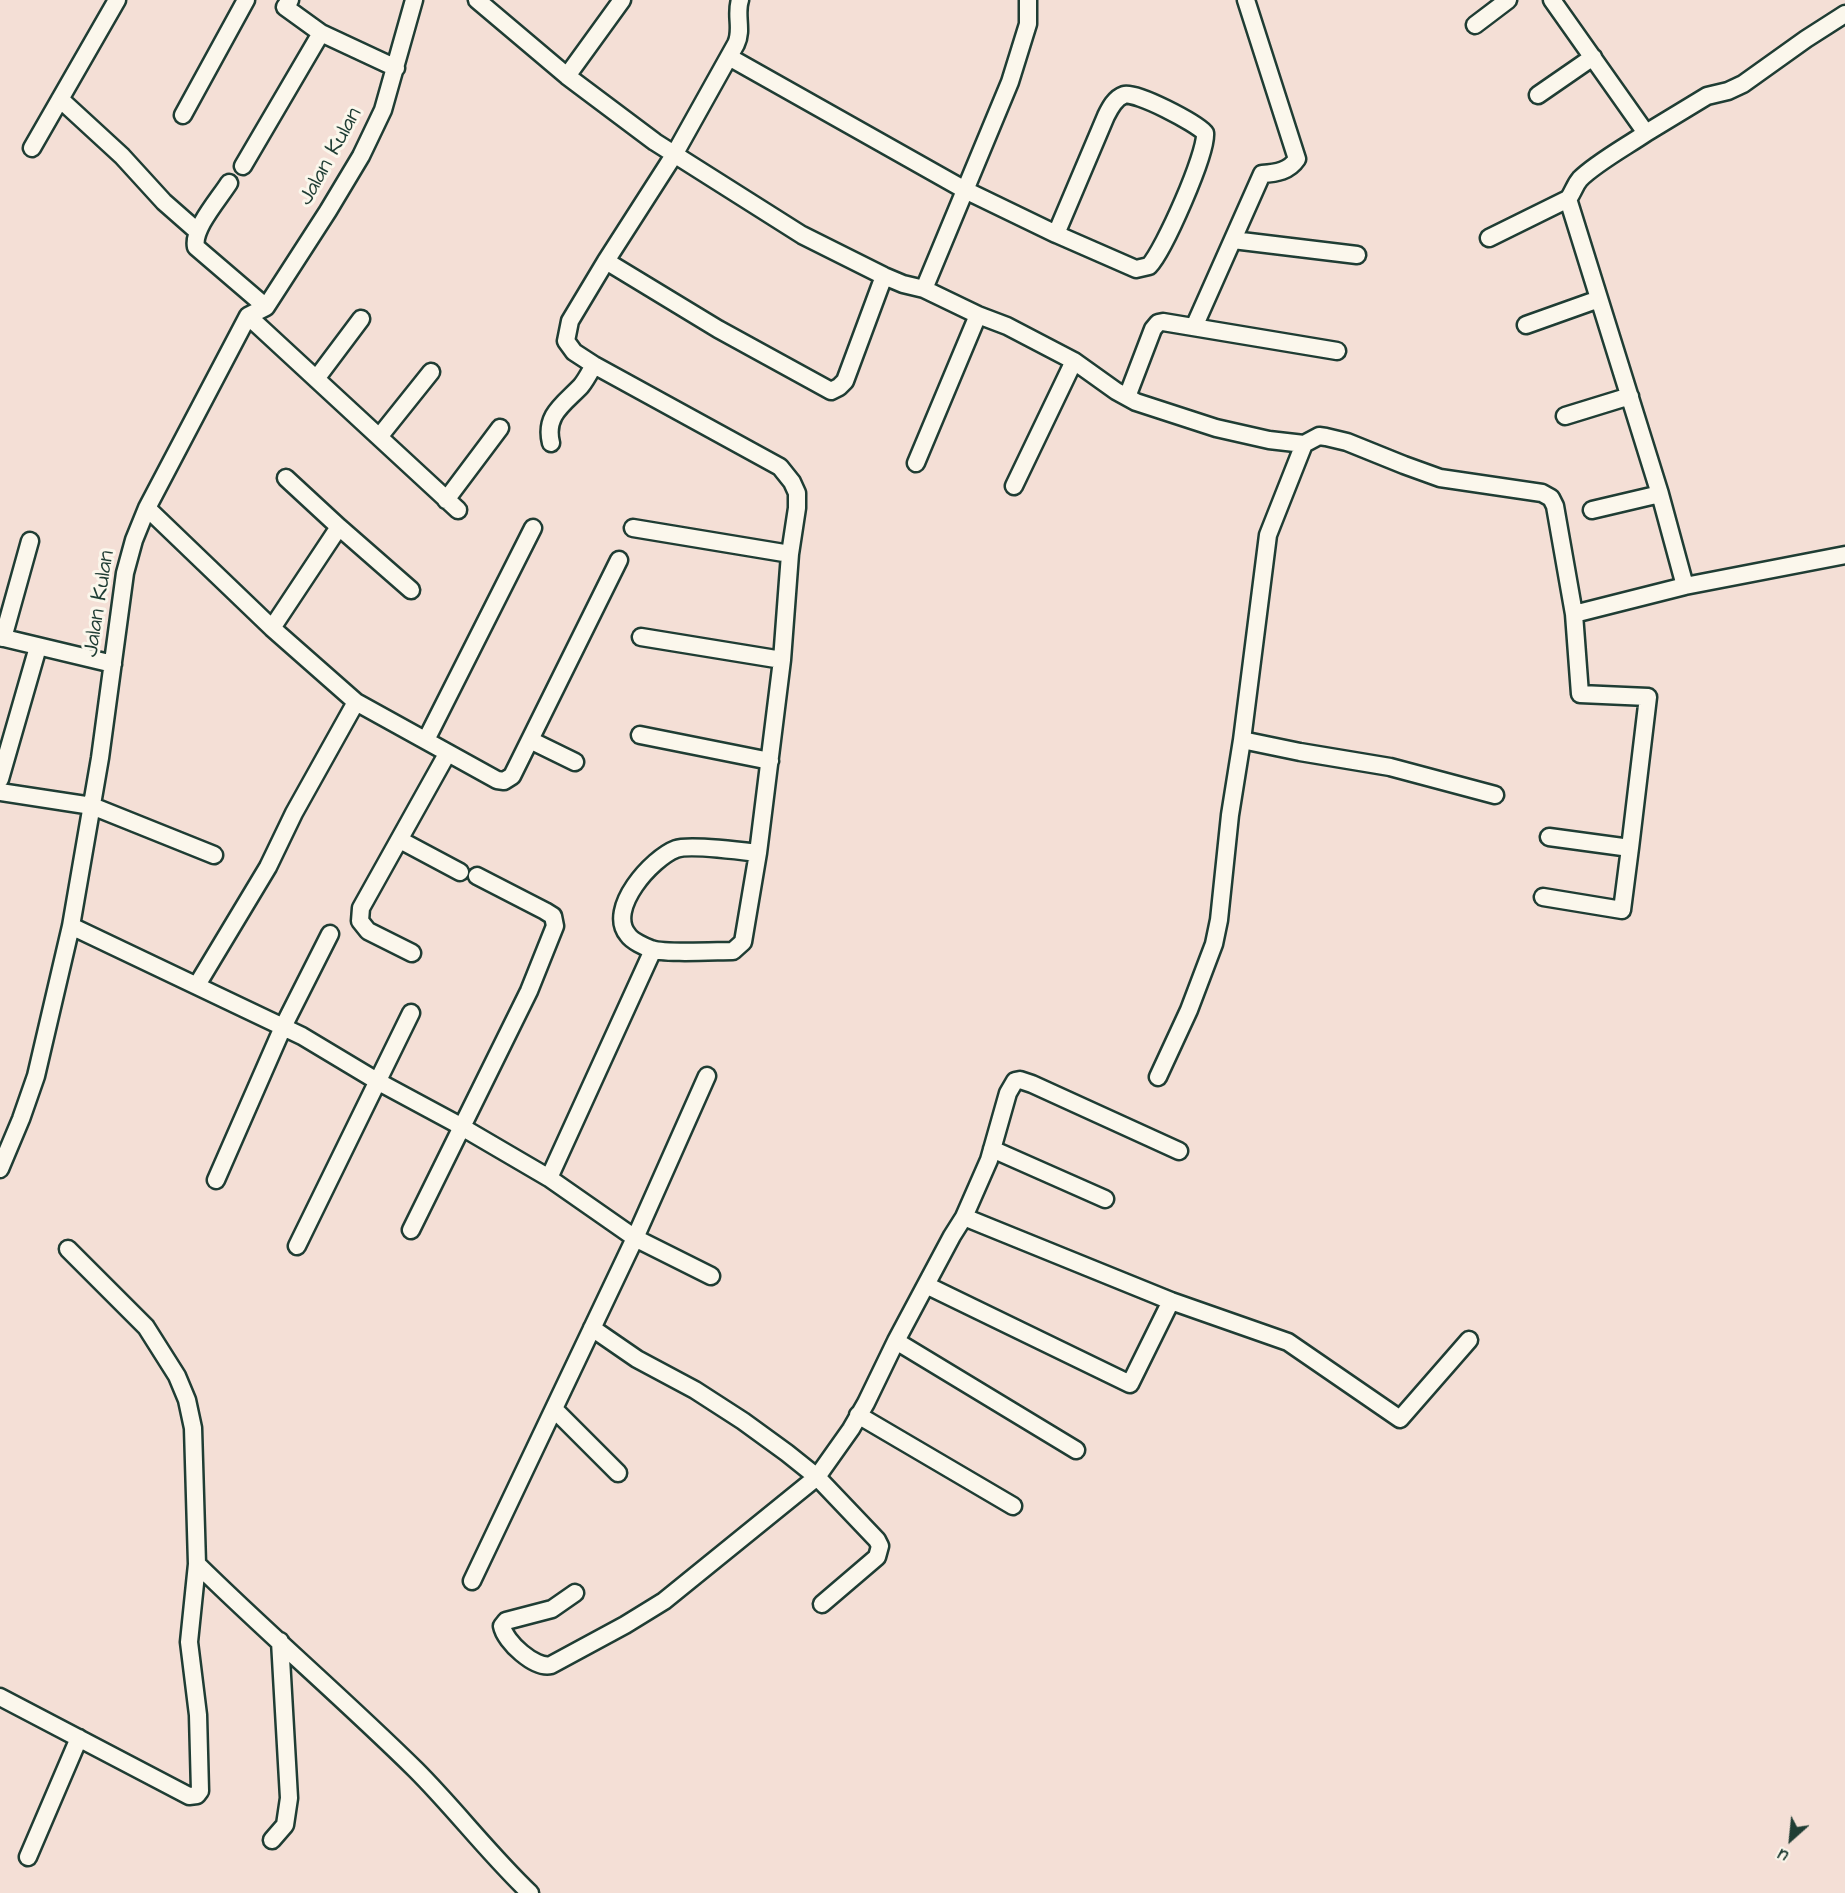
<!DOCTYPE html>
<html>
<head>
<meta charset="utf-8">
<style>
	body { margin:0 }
	#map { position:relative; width:1845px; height:1893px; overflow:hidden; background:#f4dfd6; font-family:"Architects Daughter",sans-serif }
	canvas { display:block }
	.north { position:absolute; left:1761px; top:1809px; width:60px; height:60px; -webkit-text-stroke:4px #fbf7ec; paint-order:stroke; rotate:207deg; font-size:16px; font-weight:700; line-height:24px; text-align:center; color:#1f3d34 }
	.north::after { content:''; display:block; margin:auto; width:21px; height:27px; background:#1f3d34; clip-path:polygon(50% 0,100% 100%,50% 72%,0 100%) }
</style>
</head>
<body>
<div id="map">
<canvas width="1845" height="1893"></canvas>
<div class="north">U</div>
</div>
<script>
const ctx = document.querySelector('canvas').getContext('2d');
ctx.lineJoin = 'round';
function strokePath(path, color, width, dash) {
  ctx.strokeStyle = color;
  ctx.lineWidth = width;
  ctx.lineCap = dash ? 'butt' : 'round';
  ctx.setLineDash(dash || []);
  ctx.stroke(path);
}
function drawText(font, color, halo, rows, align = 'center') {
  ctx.font = font + ' "Architects Daughter",sans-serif';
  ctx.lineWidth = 6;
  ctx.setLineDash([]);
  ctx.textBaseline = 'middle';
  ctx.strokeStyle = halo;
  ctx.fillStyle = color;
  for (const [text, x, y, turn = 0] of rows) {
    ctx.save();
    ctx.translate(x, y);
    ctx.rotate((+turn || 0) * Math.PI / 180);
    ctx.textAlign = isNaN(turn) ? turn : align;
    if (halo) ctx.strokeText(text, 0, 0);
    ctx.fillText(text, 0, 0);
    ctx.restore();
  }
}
const minor = new Path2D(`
	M290 0 285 7 321 33 396 68
	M477 0 567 76 655 142 802 235 884 276 903 284 924 289 978 315 1007 326 1074 361 1116 391 1136 402 1216 428 1269 440 1304 444 1319 436 1326 437 1347 442 1404 465 1440 478 1542 493 1551 498 1555 506 1574 614 1685 586 1845 555
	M740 0C735 15 743 30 736 44L674 155 606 261 570 321 566 341 574 352 594 365 780 467 792 482 797 493V508L790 554 782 660 758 853 743 942 733 951C717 951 663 954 651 949 645 947 632 941 628 935 606 909 652 858 676 849 689 844 742 851 758 853
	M1552 0 1646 133 1707 96 1728 91 1743 84 1806 39 1845 14
	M1475 25 1508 0
	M729 57 965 190 1056 234 1136 269 1149 266C1164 250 1207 153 1205 133 1196 123 1136 91 1124 95 1115 98 1110 108 1106 116L1056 234
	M567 76 622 0
	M1538 95 1593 57
	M60 99 122 156 164 202 197 231
	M183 115 246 0
	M32 148 117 0
	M243 166 321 33
	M229 183C219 199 192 229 196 247L266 307
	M1568 199 1660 494 1685 586
	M1489 238 1568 199C1573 193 1574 186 1580 179 1596 163 1627 146 1646 133
	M1233 240 1357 255
	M606 261 718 329 831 391 839 387 845 381 884 276
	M924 289 1010 82 1028 24V0
	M248 316 458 510
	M1526 325 1599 299
	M1194 327 1262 174C1277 173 1289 171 1297 159L1246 0
	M316 379 361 319
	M1127 397 1153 329 1158 323 1163 322 1337 351
	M1565 416 1630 396
	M379 437 431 372
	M551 443C544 415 564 404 581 386 586 380 590 372 594 365
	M1304 444 1268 535 1242 740 1300 752 1390 767 1495 795
	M916 463 978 315
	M1014 486 1074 361
	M446 500 500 428
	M147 508 272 628 356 702 294 813 268 867 197 985
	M1592 510 1660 494
	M339 527 411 590
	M633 528 790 554
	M272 628 339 527 286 478
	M0 637 113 664
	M641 637 782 660
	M3 638 30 541
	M356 702 497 780 504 781 512 776 619 560
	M640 735 770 761
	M426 740 533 528
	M530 740 575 762
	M0 779 38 647
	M0 792 92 806 214 855
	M1549 837 1630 848 1648 697 1580 694 1574 614
	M400 840 460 872
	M1543 897 1622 910 1630 848
	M71 926 302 1036 377 1081 455 1123 549 1178 635 1238 711 1276
	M412 953 368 931 360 921 361 908 447 754
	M1158 1077 1189 1010 1214 944 1219 920 1230 815 1242 740
	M992 1149 1105 1199
	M0 1169 21 1119 36 1076 71 926 100 758 125 573 134 540 147 508 248 316 266 307 328 211 361 156 383 110 414 0
	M549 1178 653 950
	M216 1180 283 1027 330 934
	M964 1217 1171 1301 1288 1342 1400 1419 1469 1340
	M411 1230 529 991 555 926 553 916 545 911 477 876
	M297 1246 411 1013
	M926 1285 1130 1384 1171 1301
	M592 1328 637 1359 695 1390 743 1421 787 1453 817 1477 877 1540 880 1546 877 1557 822 1604
	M896 1341 1076 1450
	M554 1409 618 1473
	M858 1415 1013 1506
	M197 1564C268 1634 344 1699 416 1770 455 1809 489 1854 530 1893
	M472 1581 635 1238 707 1076
	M575 1593 552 1609 506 1621 502 1626C505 1642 535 1669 551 1665L625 1625 664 1601 817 1477 851 1429 866 1403 896 1341 952 1236 964 1217 989 1160 1008 1093 1015 1081 1020 1080 1032 1084 1179 1151
	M0 1697 189 1796 197 1795 200 1791 198 1715 189 1642 197 1564 193 1428 187 1400 177 1376 146 1327 68 1249
	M272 1840 285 1825 289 1798 280 1641
	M28 1857 79 1738`);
strokePath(minor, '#1f3d34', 21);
strokePath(minor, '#fbf7ec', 16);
drawText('22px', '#1f3d34', '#fbf7ec', [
	["Jalan Kulan",331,157,-61],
	["Jalan Kulan",100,604,-81]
]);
</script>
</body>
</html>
